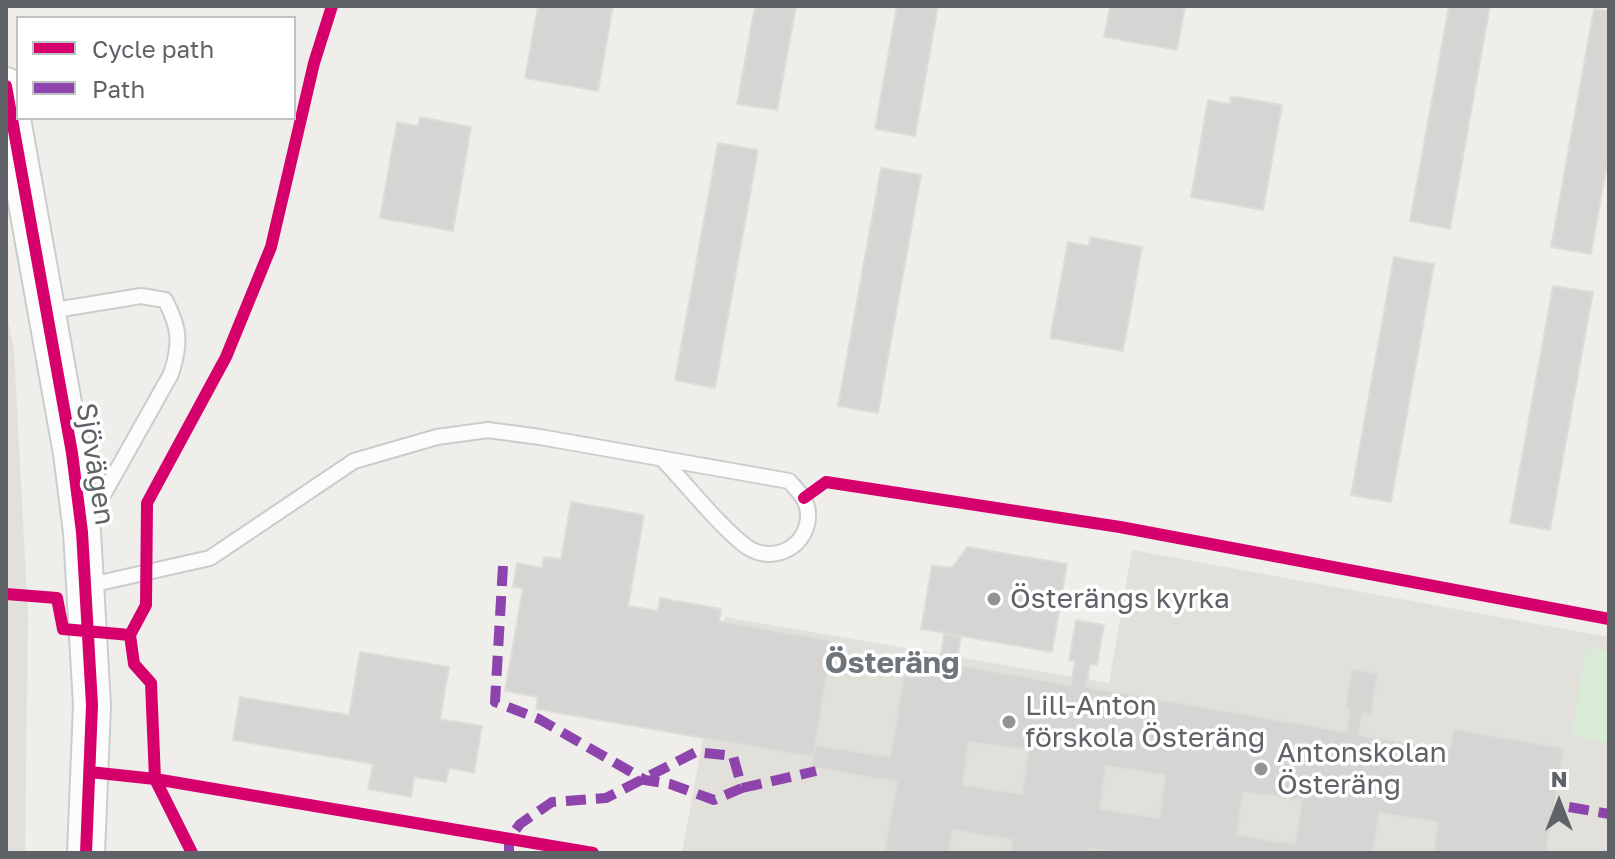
<!DOCTYPE html>
<html>
<head>
<meta charset="utf-8">
<style>
	body { margin:0 }
	#map { position:relative; width:1615px; height:859px; overflow:hidden; background:#efeeea; font-family:"Golos Text",sans-serif }
	canvas { display:block }
	.frame { position:absolute; inset:0; border:8px solid #5f6368; pointer-events:none }
	.legend { position:absolute; left:16px; top:16px; width:280px; height:104px; box-sizing:border-box; background:#fff; border:2px solid #bfc1c3; margin:0; padding:10px 14px; list-style:none; font-size:24px; color:#5f6368 }
	.legend li { display:flex; align-items:center; gap:16px; height:40px }
	.legend b { width:40px; border:2px solid #bfc1c3 }
	.north { position:absolute; left:1519px; top:763px; width:80px; height:80px; -webkit-text-stroke:6px #fff; paint-order:stroke; rotate:0deg; font-size:22px; font-weight:700; line-height:32px; text-align:center; color:#5f6368 }
	.north::after { content:''; display:block; margin:auto; width:28px; height:36px; background:#5f6368; clip-path:polygon(50% 0,100% 100%,50% 72%,0 100%) }
</style>
</head>
<body>
<div id="map">
<canvas width="1615" height="859"></canvas>
<div class="frame"></div>
<ul class="legend">
<li><b style="height:10px;background:#d6006c"></b>Cycle path</li>
<li><b style="height:10px;background:#8e44ad"></b>Path</li>
</ul>
<div class="north">N</div>
</div>
<script>
const ctx = document.querySelector('canvas').getContext('2d');
ctx.lineJoin = 'round';
function paint(path, color) {
  ctx.fillStyle = color;
  ctx.fill(path, 'evenodd');
}
function strokePath(path, color, width, dash) {
  ctx.strokeStyle = color;
  ctx.lineWidth = width;
  ctx.lineCap = dash ? 'butt' : 'round';
  ctx.setLineDash(dash || []);
  ctx.stroke(path);
}
function drawText(font, color, halo, rows, align = 'center') {
  ctx.font = font + ' "Golos Text",sans-serif';
  ctx.lineWidth = 7;
  ctx.setLineDash([]);
  ctx.textBaseline = 'middle';
  ctx.strokeStyle = halo;
  ctx.fillStyle = color;
  for (const [text, x, y, turn = 0] of rows) {
    ctx.save();
    ctx.translate(x, y);
    ctx.rotate((+turn || 0) * Math.PI / 180);
    ctx.textAlign = isNaN(turn) ? turn : align;
    if (halo) ctx.strokeText(text, 0, 0);
    ctx.fillText(text, 0, 0);
    ctx.restore();
  }
}
paint(new Path2D(`
	M6 311 14 350 28 616 25 853H6Z
	M1132 550 1609 637V853H682L725 617 1109 683Z`), '#e2e0da');
paint(new Path2D(`
	M1586 648 1609 651V743L1572 736Z`), '#d8ebd6');
const building = new Path2D(`
	M538 6H613L598 91 525 78Z
	M755 6H796L777 110 737 104Z
	M897 6H938L915 136 875 129Z
	M1110 6H1185L1177 50 1104 37Z
	M1449 6H1490L1450 229 1410 221Z
	M1594 9 1609 11V154L1591 254 1551 247Z
	M1231 96 1282 105 1263 210 1191 197 1208 100 1230 104Z
	M420 117 471 127 453 231 380 218 397 122 418 126Z
	M718 143 758 150 715 388 675 380Z
	M881 168 921 175 878 413 838 406Z
	M1090 237 1142 247 1123 351 1050 338 1068 242 1089 246Z
	M1394 257 1434 264 1391 502 1351 495Z
	M1553 286 1593 292 1550 530 1510 523Z
	M571 502 644 515 628 606 658 611 660 598 721 609 719 621 833 641 813 757 536 709 538 697 505 691 523 588 513 587 517 563 542 568 544 557 561 559Z
	M967 547 1067 564 1052 652 921 629 932 565 952 568Z
	M1076 620 1104 625 1097 665 1090 664 1086 687 1346 732 1350 710 1345 709 1352 669 1378 674 1371 715 1362 713 1359 735 1450 750 1453 729 1564 748 1546 853H1433L1438 822 1379 813 1373 853H1116L1090 848 1089 853H1010L1012 840 953 830 949 853H904L885 850 897 782 811 767 815 745 890 757 904 675 915 677 918 658 1071 685 1075 661 1069 660ZM969 742 1028 750 1022 794 963 785ZM1106 766 1165 775 1159 818 1100 809ZM1243 792 1302 800 1295 844 1237 835Z
	M944 634 961 637 956 665 940 662Z
	M360 652 449 667 440 719 482 726 474 773 449 768 446 782 414 777 411 797 368 789 373 764 233 740 240 697 349 715Z`);
paint(building, '#d6d5d3');
strokePath(building, '#deddd9', 2);
const service = new Path2D(`
	M49 311 141 296 165 300C180 328 181 344 171 374L89 520
	M86 586 210 558 354 461 437 437 488 430 540 437 789 481C797 490 807 499 808 512 810 546 774 565 747 547 721 528 688 486 664 461`);
const tertiary = new Path2D(`
	M6 86 72 453 82 532 92 705 86 853`);
strokePath(service, '#cbcccc', 18);
strokePath(tertiary, '#cbcccc', 40);
strokePath(service, '#fdfcfc', 14);
strokePath(tertiary, '#fdfcfc', 36);
strokePath(new Path2D(`
	M503 566 495 702 539 719 645 780 670 784 714 800 742 788 733 756 696 752 606 798 552 802 520 824 509 839V853
	M742 788 816 771
	M1569 807 1609 814`), '#8e44ad', 10, [20, 10]);
strokePath(new Path2D(`
	M6 86 72 453 82 532 92 705 86 853
	M804 498 826 482 1120 527 1609 619
	M6 594 57 598 63 629 130 635
	M90 772 155 779 593 853
	M192 853 155 779 151 683 134 664 130 635 146 605 147 503 226 357 271 247 314 63 332 6`), '#d6006c', 12);
for (const [x, y, r, color] of [
	[994,599,8,"#919496"],
	[1009,722,8,"#919496"],
	[1261,769,8,"#919496"]
]) {
  const dot = new Path2D();
  dot.arc(x, y, r, 0, 2 * Math.PI);
  ctx.fillStyle = color;
  ctx.fill(dot);
  strokePath(dot, '#fff', 3);
}
drawText('28px', '#5f6368', '#fff', [
	["Sjövägen",95,464,81]
]);
drawText('28px', '#5f6368', '#fff', [
	["Österängs kyrka",1010,599],
	["Lill-Anton",1025,706],
	["förskola Österäng",1025,738],
	["Antonskolan",1277,753],
	["Österäng",1277,785]
], 'left');
drawText('bold 30px', '#70757a', '#fff', [
	["Österäng",892,663]
]);
</script>
</body>
</html>
